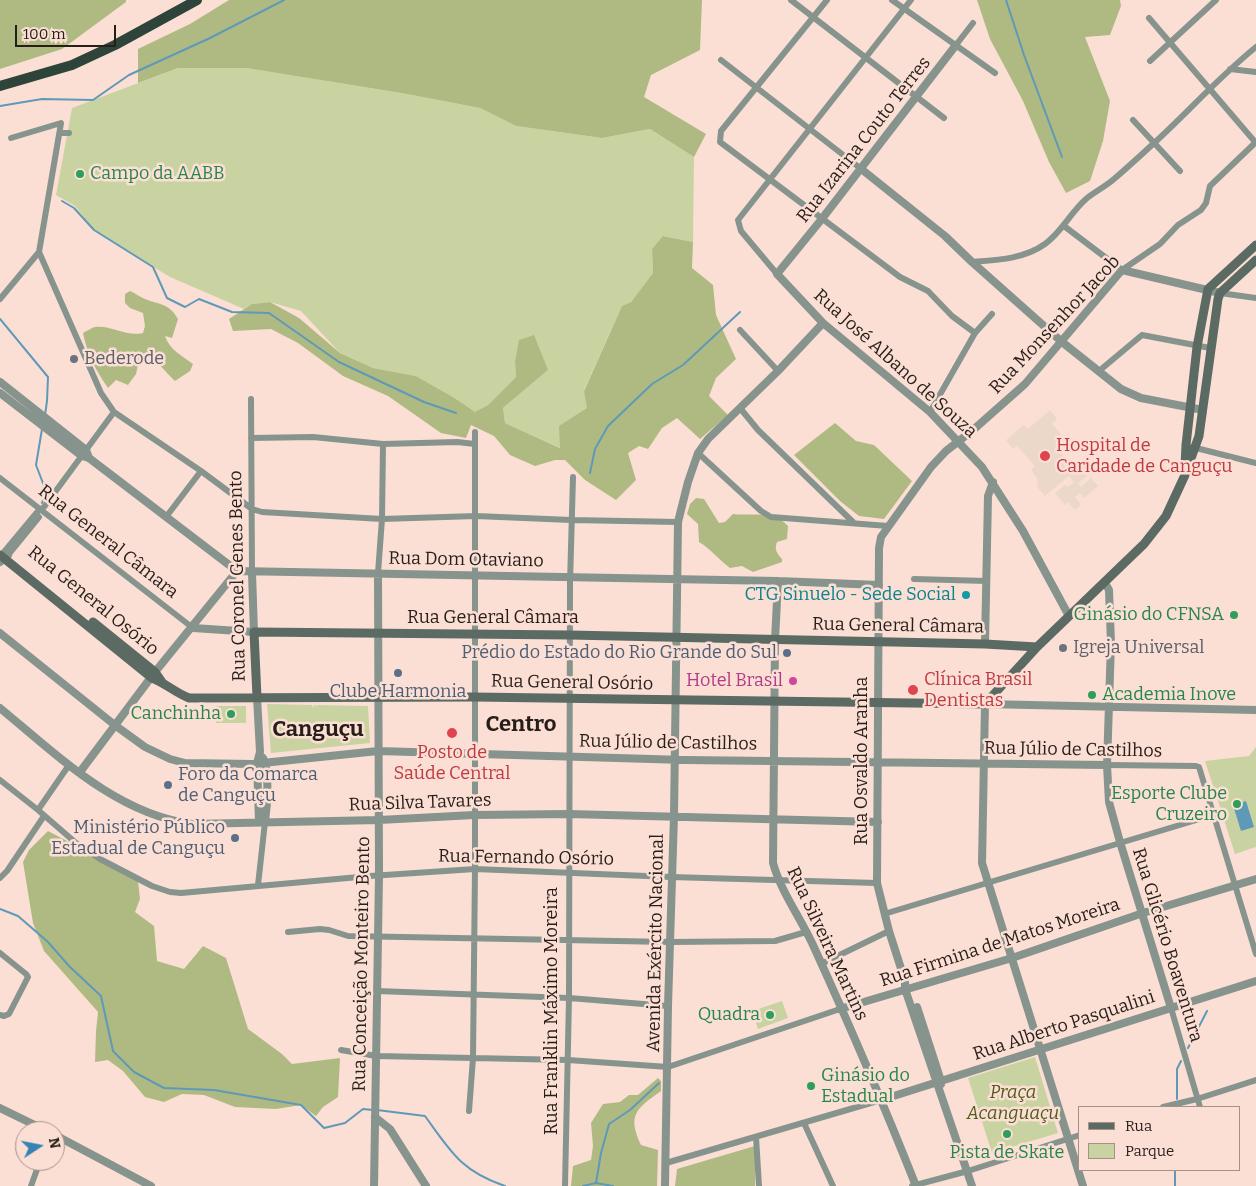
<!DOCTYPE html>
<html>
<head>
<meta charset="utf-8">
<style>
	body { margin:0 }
	#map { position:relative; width:1256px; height:1186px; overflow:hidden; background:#fbdfd4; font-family:Bitter,serif }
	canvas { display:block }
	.legend { position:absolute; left:1078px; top:1106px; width:162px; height:65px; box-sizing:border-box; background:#fbdfd4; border:1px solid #a69189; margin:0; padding:6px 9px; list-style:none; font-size:15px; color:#271d19 }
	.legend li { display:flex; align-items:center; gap:10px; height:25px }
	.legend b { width:25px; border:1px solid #a69189 }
	.north { position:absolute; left:15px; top:1121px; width:50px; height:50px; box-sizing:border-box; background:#fbdfd4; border:1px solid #a69189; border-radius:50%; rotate:79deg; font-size:14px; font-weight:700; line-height:20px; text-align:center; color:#271d19 }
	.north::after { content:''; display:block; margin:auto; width:18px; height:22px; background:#3883b6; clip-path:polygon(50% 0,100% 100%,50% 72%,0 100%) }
	.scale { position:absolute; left:15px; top:25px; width:101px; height:22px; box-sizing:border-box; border:2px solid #271d19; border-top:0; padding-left:6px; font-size:15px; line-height:18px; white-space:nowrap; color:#271d19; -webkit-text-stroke:4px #fbdfd4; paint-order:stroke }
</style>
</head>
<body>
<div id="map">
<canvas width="1256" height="1186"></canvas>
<ul class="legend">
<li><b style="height:6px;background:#5b6b63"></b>Rua</li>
<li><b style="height:14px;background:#c9d3a1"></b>Parque</li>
</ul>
<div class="north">N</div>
<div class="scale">100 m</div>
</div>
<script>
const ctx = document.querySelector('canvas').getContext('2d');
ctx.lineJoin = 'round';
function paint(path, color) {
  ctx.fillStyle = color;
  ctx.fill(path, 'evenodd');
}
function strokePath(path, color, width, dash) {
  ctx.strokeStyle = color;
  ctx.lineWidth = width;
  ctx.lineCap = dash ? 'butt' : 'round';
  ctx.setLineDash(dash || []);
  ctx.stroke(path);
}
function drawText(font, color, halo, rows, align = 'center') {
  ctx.font = font + ' Bitter,serif';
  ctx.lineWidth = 5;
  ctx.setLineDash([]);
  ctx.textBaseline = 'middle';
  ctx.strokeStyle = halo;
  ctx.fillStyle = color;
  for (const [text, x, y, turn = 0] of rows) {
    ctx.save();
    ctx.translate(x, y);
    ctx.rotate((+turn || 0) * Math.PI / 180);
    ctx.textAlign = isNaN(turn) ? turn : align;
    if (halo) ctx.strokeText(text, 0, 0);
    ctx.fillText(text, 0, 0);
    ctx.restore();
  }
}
paint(new Path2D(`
	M1050 410 1057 419 1052 424 1069 444 1060 452 1068 461 1064 465 1072 473 1081 466 1088 475 1078 483 1081 487 1091 478 1098 486 1084 498 1080 493 1075 497 1081 505 1075 510 1068 502 1065 505 1055 493 1065 485 1068 487 1074 482 1069 476 1045 496 1038 488 1037 478 1031 470 1035 466 1017 446 1013 449 1006 440 1024 425 1028 429Z`), '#ebd8c8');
paint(new Path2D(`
	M178 68H246L401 93 480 108 516 126 602 138 650 129 694 157 693 242 664 236 652 249 653 273 631 302 622 306 584 390 588 408 561 448 505 423 503 408 548 370 515 362 516 377 488 405 475 413 453 397 416 376 373 368 340 353 301 311 270 302 252 304 244 309 170 277 94 230 75 206 56 195 72 108Z
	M267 704 312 705 313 708 314 705H316L317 708V705L368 706 370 743 271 753Z
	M216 706H246V723H216Z
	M1256 747V847L1235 854 1205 761 1249 756Z
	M782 1001 788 1018 758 1029 752 1011Z
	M1035 1057 1058 1133 992 1153 968 1078Z`), '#c9d3a1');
paint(new Path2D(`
	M0 0H126V2L62 49 0 69Z
	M229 0H702L700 50 651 75 644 97 706 134 694 157 650 129 602 138 516 126 480 108 401 93 246 68H178L138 83V49L190 24Z
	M977 0H1120L1121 6 1110 35 1085 37 1110 101 1103 141 1090 181 1066 193 1049 162 1023 101 990 39Z
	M663 236 693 242 692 268 713 285 716 315 736 359 716 378 709 396 728 415 700 439 677 418 662 428 648 449 639 446 628 453 636 480 616 500 585 480 565 460H555L535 466 510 455 494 436 471 425 466 438 441 433 388 396 343 376 298 343 271 329 233 331 229 319 252 304 270 302 299 318 340 353 373 368 416 376 453 397 475 412 488 405 516 377 515 362 519 340 534 335 548 370 503 408 505 423 560 448 559 426 587 408 584 391 622 306 631 302 653 273 652 249Z
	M130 291C135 293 140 297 145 299 160 305 169 303 178 319L172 338 165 336C169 349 182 356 193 364L190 371 175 381C165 372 158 361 146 353L139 360 136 374 128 385 116 380 108 388C96 371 87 353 83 333 87 331 91 328 95 327 111 325 126 337 143 333L145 326 143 313 130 308 125 303V294Z
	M835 423 856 441 874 445 912 481 884 519 859 516 840 501 794 455Z
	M696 498 704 499 719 523 725 522 733 514C752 516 774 510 788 526L787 539 777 542C774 550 777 553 782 559V562L753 572 742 566 730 568C719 560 711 549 699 542L698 524 687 514 690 504Z
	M48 831 71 843 97 860 138 881 140 899 135 912 154 926 157 961 184 969 203 946 226 958 248 1029 282 1054 292 1064 340 1058 338 1097 323 1107 316 1116 301 1105 276 1109 235 1107 204 1095 182 1094 164 1102 145 1097 123 1071 108 1060 95 1062 96 1031 98 1012 44 951 33 923 23 862 29 850Z
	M658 1078 661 1081V1091C636 1109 627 1115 641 1145L658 1150 657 1186H571L573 1166 591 1160 593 1146 591 1123 603 1104 620 1102 629 1095H638Z
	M755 1146V1186H675L677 1169Z`), '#afba82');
paint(new Path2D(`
	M1246 801 1254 827 1241 831 1233 805Z`), '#5f99b8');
strokePath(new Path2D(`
	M1006 0 1024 55 1062 157
	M0 106 42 99 93 100 129 75 210 38 284 0
	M62 201 74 208 94 230 153 267 167 298 185 307 199 299 232 312 269 313 339 362 424 402 456 413
	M0 319 48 377 47 401 45 415
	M590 473 595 449 608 426 652 384 683 365 740 312
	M42 503 46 491 36 465 42 429
	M0 909 18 916 48 942 69 966 101 996 113 1051 134 1072 164 1088 214 1090 301 1105 324 1128 345 1123 363 1109 373 1110
	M1188 1048 1207 1011
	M1177 1099V1069L1181 1061
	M377 1110 425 1116C451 1152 461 1171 505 1186
	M596 1183 601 1153 609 1124 630 1110 659 1083
	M583 1186 596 1183 613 1186
	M1175 1186V1170`), '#5f99b8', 2);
strokePath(new Path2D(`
	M791 0 944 118
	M827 0 721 131 720 142 900 277 928 291 952 316 975 333
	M892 0 995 73
	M1149 18 1256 143
	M956 45 973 23
	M721 60 860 168
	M1150 61 1216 0
	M1230 69 1256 72
	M1133 120 1180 171
	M60 133H69
	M11 138 61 123 39 252 101 393 114 412 201 471 252 509 262 512 382 519 476 516 571 520 678 522
	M1064 226 1122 270 1160 244 1178 225 1201 210 1206 203 1210 186 1256 142
	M972 262C997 260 1024 259 1045 244 1062 232 1070 213 1086 199 1094 192 1105 187 1114 179 1127 168 1140 156 1153 144 1188 112 1219 77 1256 47
	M777 274 741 231 738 220 911 0
	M1220 293 1256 298
	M0 299 39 252
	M740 330 778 371
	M1099 371 1142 335 1210 348
	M251 399 252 573
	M740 408 758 430 853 522
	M930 412 975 333 992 314
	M251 438 313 437 383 444 457 442 475 444
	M1192 447 1256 463
	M698 453 761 511 771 517 888 526
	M0 478 193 628
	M166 517 201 471
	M4 552 39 510 44 507 114 412
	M8 555 39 517
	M378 573 382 519 383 444
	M914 579 987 581
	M1107 765 1196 766 1199 767 1256 954
	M0 780 38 810 76 843 100 859 152 886 170 892 181 893 370 876 475 869 671 877 877 883
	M38 810 69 765
	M0 878 7 871 44 816
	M258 885 265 822
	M884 914 1213 815
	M288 932 320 929 329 930 348 936 670 942 775 941 806 932
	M0 953 26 974 28 977 9 1014 4 1016 0 1015
	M821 964 889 931
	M377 991 569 998 668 1006
	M1171 1008 1200 1107
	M341 1050 376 1056 568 1060 668 1067 840 1009
	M1163 1107 1197 1099 1256 1080
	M469 1111 473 1058 475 869V432
	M804 1123 833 1186
	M756 1137 759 1186
	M666 1163 881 1100
	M31 1186 40 1161
	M565 1186 569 998 570 583 573 477
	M912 1186 968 1171 1080 1135`), '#87938d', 6);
strokePath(new Path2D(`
	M956 45 821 220 777 274 823 323 930 412 982 467 1023 531 1069 616
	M860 168 945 236 972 262 1062 342 1121 389 1141 398 1203 410
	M0 382 86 450 89 458
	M0 393 82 456 89 458 237 571 778 581 879 585
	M0 562 8 555
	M778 581 775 640 773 863C781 892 800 917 813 945 849 1024 884 1105 916 1186
	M1105 583 1109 590 1111 643 1107 765 1109 802 1120 842 1171 1008
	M193 628 254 632 252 573
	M0 633 116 726 145 747 170 759 185 763 253 764 378 751 685 760 1107 765
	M985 644 988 496 993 482
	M257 697 260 752 257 763 259 822
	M0 708C56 754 116 814 192 824L379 820 474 815 569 814 878 822
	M263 758C270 770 267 808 265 822
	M80 772 155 672 237 571
	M917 1007 941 1081V1084
	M840 1009 1012 958 1143 913 1256 879
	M881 1100 1256 981
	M0 1108 47 1131
	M375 1117 390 1129 426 1186
	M55 1135 151 1186
	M374 1186 379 875 378 573
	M665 1186 668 1006 674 816 678 522 688 482 698 453 708 439 778 371 823 323
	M972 1186 905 989V981L889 931 877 883 879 548 881 537 931 467 946 451 973 430 1025 384 1122 270 1220 293
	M1083 1186 982 863 985 704 1256 710`), '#87938d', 8);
strokePath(new Path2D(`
	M1185 467 1186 445 1197 347 1208 289 1256 245
	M0 555 152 678C165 683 176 693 189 698L474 697 985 704 1037 647 1144 544 1166 516 1185 475 1199 436 1218 299 1220 293 1256 260
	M93 622 155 672 162 682
	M257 697 254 632 570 635 985 644 1037 647`), '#5b6b63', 9);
strokePath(new Path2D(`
	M0 86 72 65 115 45 197 0`), '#2e443a', 10);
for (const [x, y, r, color] of [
	[80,174,5,"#2e9e5b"],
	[74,359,5,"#6b7280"],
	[1045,456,6,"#e0444e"],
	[966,595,5,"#0f9aa8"],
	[1234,615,5,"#2e9e5b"],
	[1063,648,5,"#6b7280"],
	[787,653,5,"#5c6f8a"],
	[398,673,5,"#5c6f8a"],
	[793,681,5,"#d1479c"],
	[913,690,6,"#e0444e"],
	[1092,695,5,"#2e9e5b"],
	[231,714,5,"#2e9e5b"],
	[452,733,6,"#e0444e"],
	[168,785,5,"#5c6f8a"],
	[1237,804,5,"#2e9e5b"],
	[235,838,5,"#5c6f8a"],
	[770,1015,5,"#2e9e5b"],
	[811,1086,5,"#2e9e5b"],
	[1007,1134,5,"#2e9e5b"]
]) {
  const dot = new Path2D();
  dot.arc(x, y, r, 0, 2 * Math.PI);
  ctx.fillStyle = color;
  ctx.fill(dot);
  strokePath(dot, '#fbdfd4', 2);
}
drawText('18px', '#271d19', '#fbdfd4', [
	["Rua Izarina Couto Terres",864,140,-52],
	["Rua Monsenhor Jacob",1055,325,-47],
	["Rua José Albano de Souza",895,364,42],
	["Rua General Câmara",108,542,38],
	["Rua Dom Otaviano",466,560,1],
	["Rua Coronel Genes Bento",238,576,-91],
	["Rua General Osório",93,601,39],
	["Rua General Câmara",493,618],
	["Rua General Câmara",898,626,1],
	["Rua General Osório",572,683,1],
	["Rua Júlio de Castilhos",668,743,1],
	["Rua Júlio de Castilhos",1073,750,1],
	["Rua Osvaldo Aranha",862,761,-90],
	["Rua Silva Tavares",420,803,-2],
	["Rua Fernando Osório",526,858,1],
	["Avenida Exército Nacional",656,943,-89],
	["Rua Firmina de Matos Moreira",1000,943,-18],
	["Rua Silveira Martins",827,944,65],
	["Rua Glicério Boaventura",1167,945,73],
	["Rua Conceição Monteiro Bento",362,964,-89],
	["Rua Franklin Máximo Moreira",552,1011,-90],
	["Rua Alberto Pasqualini",1064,1026,-18]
]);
drawText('18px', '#27864d', '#fbdfd4', [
	["Campo da AABB",90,174,"left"],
	["Ginásio do CFNSA",1224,615],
	["Academia Inove",1102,695,"left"],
	["Canchinha",221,714],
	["Esporte Clube",1227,794],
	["Cruzeiro",1227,815],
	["Quadra",760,1015],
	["Ginásio do",821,1076,"left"],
	["Estadual",821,1097,"left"],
	["Pista de Skate",1007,1153,"center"]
], 'right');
drawText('18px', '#5b616d', '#fbdfd4', [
	["Bederode",84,359],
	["Igreja Universal",1073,648]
], 'left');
drawText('18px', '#be3a42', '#fbdfd4', [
	["Hospital de",1056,446],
	["Caridade de Canguçu",1056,467],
	["Clínica Brasil",924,680],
	["Dentistas",924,701],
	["Posto de",452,753,"center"],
	["Saúde Central",452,774,"center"]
], 'left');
drawText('18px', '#0d838f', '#fbdfd4', [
	["CTG Sinuelo - Sede Social",956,595]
], 'right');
drawText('18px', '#4e5e75', '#fbdfd4', [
	["Prédio do Estado do Rio Grande do Sul",777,653],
	["Clube Harmonia",398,692,"center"],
	["Foro da Comarca",178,775,"left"],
	["de Canguçu",178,796,"left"],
	["Ministério Público",225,828],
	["Estadual de Canguçu",225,849]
], 'right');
drawText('18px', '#b23c85', '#fbdfd4', [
	["Hotel Brasil",783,681]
], 'right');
drawText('italic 18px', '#525a1d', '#fbdfd4', [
	["Praça",1013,1093],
	["Acanguaçu",1013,1114]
]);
drawText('bold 22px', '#271d19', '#fbdfd4', [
	["Centro",521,725],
	["Canguçu",318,730]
]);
</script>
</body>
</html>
